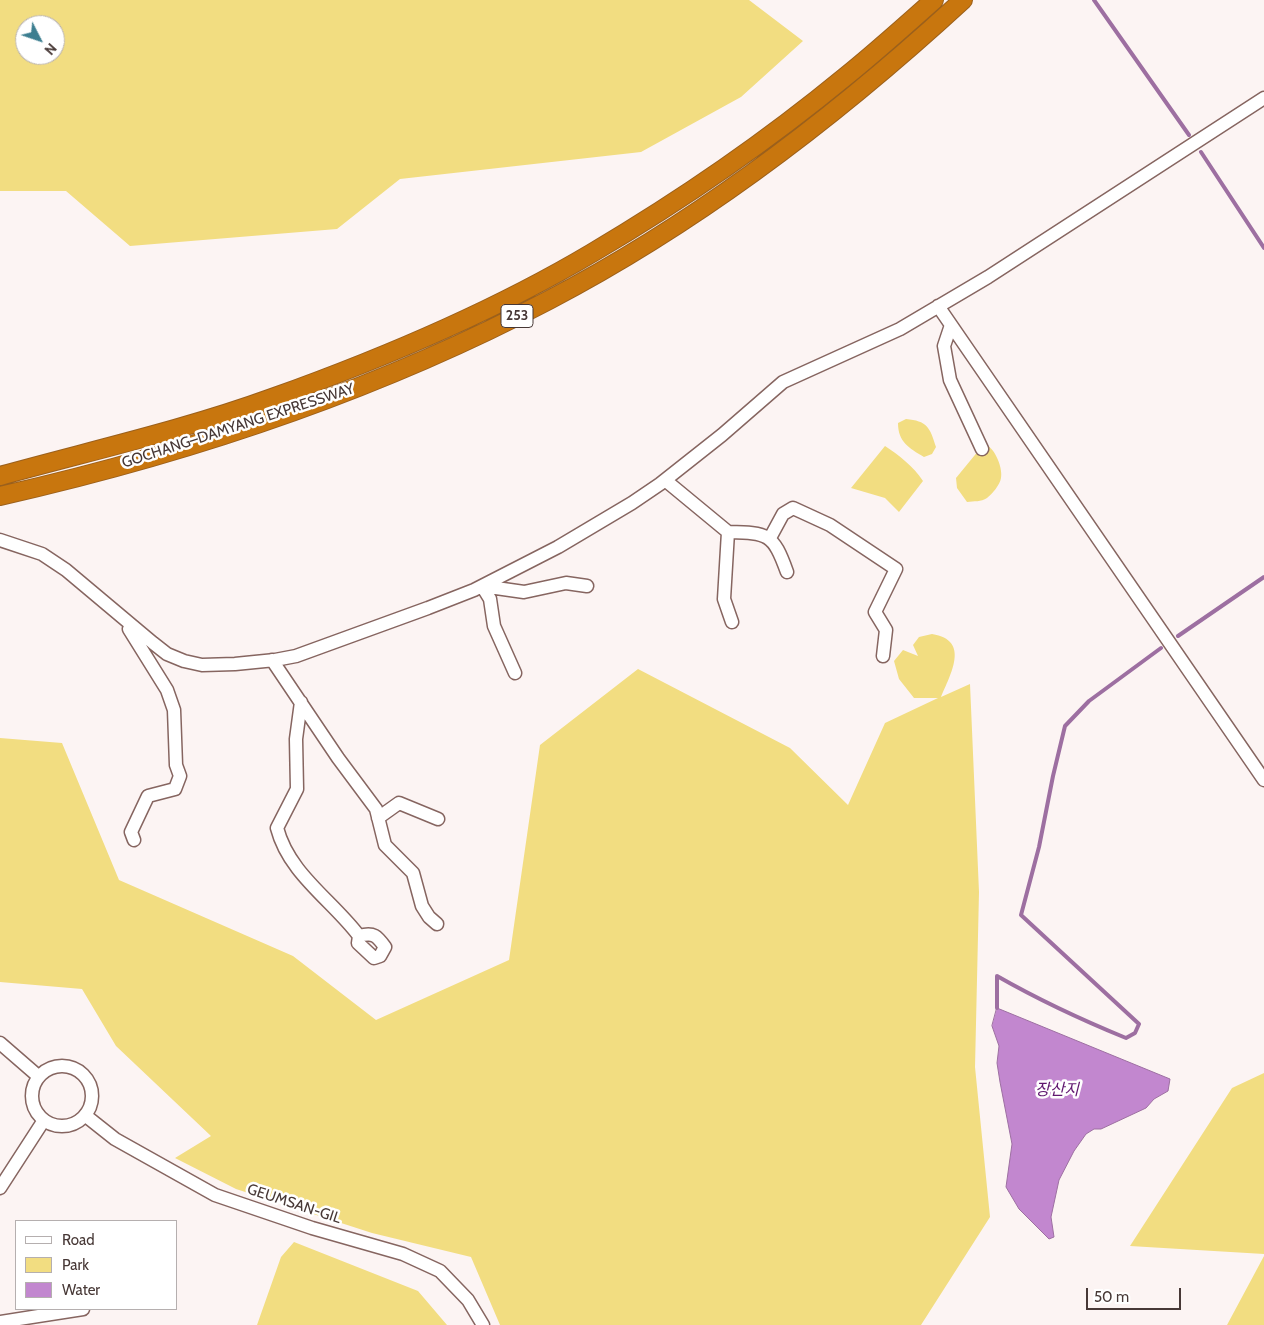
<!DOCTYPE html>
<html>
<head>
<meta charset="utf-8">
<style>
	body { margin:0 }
	#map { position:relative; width:1264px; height:1325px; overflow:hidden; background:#fcf4f3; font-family:Cabin,sans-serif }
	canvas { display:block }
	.legend { position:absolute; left:15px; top:1220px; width:162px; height:90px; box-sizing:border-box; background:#fff; border:1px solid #b5afaf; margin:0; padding:6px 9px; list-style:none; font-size:15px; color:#473836 }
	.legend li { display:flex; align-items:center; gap:10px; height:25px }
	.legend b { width:25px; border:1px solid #b5afaf }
	.north { position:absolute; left:15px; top:15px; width:50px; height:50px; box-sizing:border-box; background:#fff; border:1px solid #b5afaf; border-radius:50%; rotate:131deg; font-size:14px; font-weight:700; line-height:20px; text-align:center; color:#473836 }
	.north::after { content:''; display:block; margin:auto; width:18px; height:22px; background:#3c7e90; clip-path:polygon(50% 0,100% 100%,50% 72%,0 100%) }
	.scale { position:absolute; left:1086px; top:1288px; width:95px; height:22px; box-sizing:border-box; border:2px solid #473836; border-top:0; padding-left:6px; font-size:15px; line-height:18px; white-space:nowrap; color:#473836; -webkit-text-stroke:4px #fff; paint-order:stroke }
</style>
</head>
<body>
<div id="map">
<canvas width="1264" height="1325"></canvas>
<ul class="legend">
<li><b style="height:6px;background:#fff"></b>Road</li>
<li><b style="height:14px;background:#f2dd81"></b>Park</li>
<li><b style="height:14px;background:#c287cf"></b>Water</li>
</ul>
<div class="north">N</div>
<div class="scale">50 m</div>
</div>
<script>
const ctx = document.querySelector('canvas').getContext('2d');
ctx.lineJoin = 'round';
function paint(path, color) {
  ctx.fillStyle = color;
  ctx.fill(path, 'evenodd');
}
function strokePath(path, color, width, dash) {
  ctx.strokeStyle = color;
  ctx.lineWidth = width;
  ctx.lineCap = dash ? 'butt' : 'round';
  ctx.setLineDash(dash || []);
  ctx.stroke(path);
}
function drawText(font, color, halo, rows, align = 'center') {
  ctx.font = font + ' Cabin,"Noto Sans KR",sans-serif';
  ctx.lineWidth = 5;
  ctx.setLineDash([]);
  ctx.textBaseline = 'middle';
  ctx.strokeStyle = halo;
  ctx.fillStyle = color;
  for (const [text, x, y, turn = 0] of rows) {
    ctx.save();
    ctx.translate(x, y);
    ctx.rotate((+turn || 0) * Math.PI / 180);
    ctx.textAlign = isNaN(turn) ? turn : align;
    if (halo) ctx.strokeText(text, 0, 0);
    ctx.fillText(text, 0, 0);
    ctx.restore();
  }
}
paint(new Path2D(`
	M0 0H749L803 41 741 97 641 152 400 179 337 229 130 246 66 191H0ZM25 25H55V55H25Z
	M906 419C927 421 930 427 936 447L932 454 924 457C909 448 898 442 898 423Z
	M885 446C900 456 913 466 923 481L899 512 885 498 851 488Z
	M988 446C996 451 1003 469 1001 478 1000 485 992 494 987 498 981 502 974 501 967 502L957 488 956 478 979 450Z
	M932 634C971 640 950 675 941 697L970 684 979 892 975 1067 990 1217 921 1325H500L471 1257 372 1233 236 1189 175 1158 211 1136 116 1046 82 989 0 982V738L62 743 119 880 293 956 376 1020 509 960 540 745 638 669 790 748 848 805 885 723 938 698H914L899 679 894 661 903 650 918 656 913 645 919 637Z
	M1264 1073V1254L1130 1246 1232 1088Z
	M294 1242 418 1291 447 1325H257L281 1257Z
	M1264 1256V1325H1227Z`), '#f2dd81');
const water = new Path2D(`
	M997 1008 1170 1079 1168 1091 1154 1099 1146 1108 1101 1129H1094L1086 1134 1074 1151 1059 1180 1051 1217 1054 1237 1049 1239 1019 1209 1006 1187 1012 1144 1000 1082 997 1063 999 1046 992 1026Z`);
paint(water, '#c287cf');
strokePath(water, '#9d6fa1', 1);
strokePath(new Path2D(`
	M1094 0 1189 135
	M1201 152 1264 248
	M1178 636 1264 577
	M997 1008V976C1039 1000 1082 1020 1126 1038L1135 1033 1139 1024 1021 915 1039 847 1053 776 1065 726 1089 701 1161 648`), '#9d6fa1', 4);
const minor = new Path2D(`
	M938 306 1264 780
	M951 325 944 346 950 380 982 449
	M665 480 728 532 724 599 732 622
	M728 532C768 533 773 533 787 572
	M770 538 783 514 793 508 830 525 896 569 875 612 886 630 883 656
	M0 540 42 554 66 570 153 643 167 654 184 661 202 665 235 664 275 660 296 656 428 608 474 590 558 547 632 503 660 484 722 435 783 382 900 329 988 277 1264 98
	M482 586 524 592 566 583 587 586
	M482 586 490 599 494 626 515 673
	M129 629 167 690 174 710 176 765 180 776 175 789 148 796 131 832 134 840
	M272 660 338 758 376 809 385 845 413 873 422 906 429 917 437 924
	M301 702 296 739 297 789 277 828C289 874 332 900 359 936L358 943 374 958 380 956 385 947C377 936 374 932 359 936
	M378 818 399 803 438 819
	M0 1043 38 1076
	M32 1096a30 30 0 1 1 60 0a30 30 0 1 1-60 0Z
	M86 1116 115 1139 215 1195 312 1228 403 1254 440 1271 468 1300 483 1325
	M0 1188 44 1120
	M0 1322 83 1309`);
const highway = new Path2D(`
	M0 476C90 451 184 430 272 398 381 359 491 313 592 253 680 201 766 142 845 77 876 52 905 26 934 0
	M0 496C190 453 376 391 549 300 700 221 838 115 963 0`);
strokePath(minor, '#866560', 15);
strokePath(highway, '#9b601c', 20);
strokePath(minor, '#fff', 12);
strokePath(highway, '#c8760e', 18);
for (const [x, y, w] of [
	[517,316,32]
]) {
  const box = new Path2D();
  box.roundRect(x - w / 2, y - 11.5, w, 23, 4);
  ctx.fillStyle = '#fff';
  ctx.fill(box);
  strokePath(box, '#473836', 1);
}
drawText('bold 14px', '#473836', null, [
	["253",517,316]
]);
drawText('15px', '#473836', '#fff', [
	["GOCHANG–DAMYANG EXPRESSWAY",238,426,-18],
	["GEUMSAN-GIL",294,1204,18]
]);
drawText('italic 16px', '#60176f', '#fff', [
	["장산지",1057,1090]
]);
</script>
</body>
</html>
